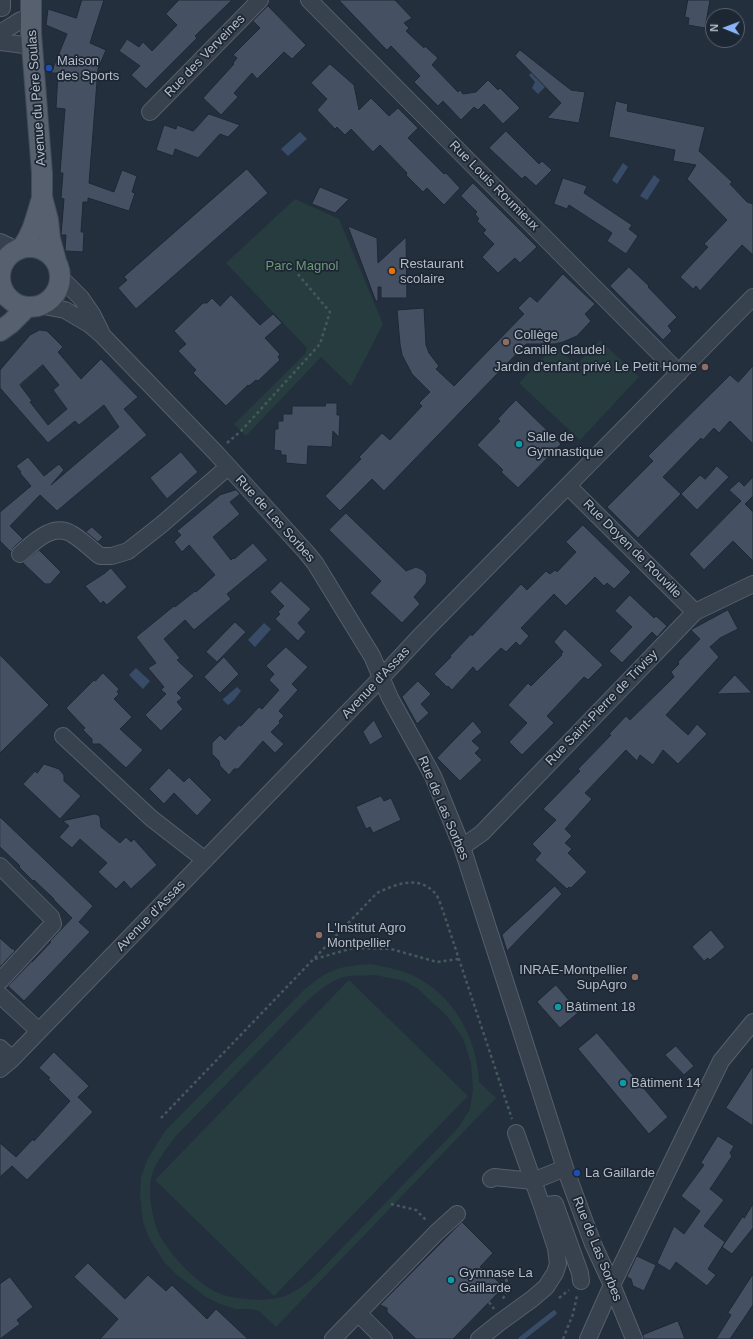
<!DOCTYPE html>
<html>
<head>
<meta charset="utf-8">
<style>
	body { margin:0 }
	#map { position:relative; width:753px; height:1339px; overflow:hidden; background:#242f3e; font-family:Arial,sans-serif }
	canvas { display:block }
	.north { position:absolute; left:705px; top:8px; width:40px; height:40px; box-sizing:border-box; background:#1d2633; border:1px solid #59626f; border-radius:50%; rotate:271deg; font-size:11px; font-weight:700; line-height:16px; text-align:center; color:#b4bcc9 }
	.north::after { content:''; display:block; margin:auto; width:14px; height:18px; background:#8ab4f8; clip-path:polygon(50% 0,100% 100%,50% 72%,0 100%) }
</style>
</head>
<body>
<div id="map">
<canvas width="753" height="1339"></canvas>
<div class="north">N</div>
</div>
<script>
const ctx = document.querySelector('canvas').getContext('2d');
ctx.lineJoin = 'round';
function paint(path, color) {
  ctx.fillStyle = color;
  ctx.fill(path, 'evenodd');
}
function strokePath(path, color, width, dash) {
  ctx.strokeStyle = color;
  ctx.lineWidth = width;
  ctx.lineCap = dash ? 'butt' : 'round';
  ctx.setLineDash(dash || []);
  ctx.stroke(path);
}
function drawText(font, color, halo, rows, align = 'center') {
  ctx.font = font + ' Arial,sans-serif';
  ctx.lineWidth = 3.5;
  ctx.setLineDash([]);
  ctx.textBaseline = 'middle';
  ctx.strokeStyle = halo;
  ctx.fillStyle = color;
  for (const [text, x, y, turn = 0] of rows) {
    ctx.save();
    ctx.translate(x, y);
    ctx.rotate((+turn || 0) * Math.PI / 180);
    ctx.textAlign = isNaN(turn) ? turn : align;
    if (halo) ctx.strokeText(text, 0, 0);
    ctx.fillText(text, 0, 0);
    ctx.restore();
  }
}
paint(new Path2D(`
	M295 199 339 219 383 324 351 386 321 357 246 436 234 424 305 354 307 348 226 263Z
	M600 340 639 377 580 440 519 383 555 345 576 365Z
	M370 964C385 967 399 969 412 975 453 994 477 1037 479 1082L496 1098 276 1327 259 1311 252 1309H236L220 1304 206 1297 176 1274 164 1262 149 1238 143 1222 140 1194 141 1177 147 1160 165 1131 302 992C310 985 320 976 330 972 342 966 357 965 370 964ZM375 975 404 981 417 988 447 1016 463 1038 471 1063 473 1090 470 1109 458 1128 315 1276C307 1283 297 1291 287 1295 272 1302 243 1300 227 1296 202 1290 172 1257 160 1236 153 1222 148 1195 151 1179 154 1163 166 1150 175 1137L308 1000C320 990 333 978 349 976 358 975 367 976 375 975Z
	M349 980 468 1096 274 1296 155 1180Z`), '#263c3f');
paint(new Path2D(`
	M534 70 548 84 538 94 532 88 535 82 529 75Z
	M300 132 307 139 288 156 281 149Z
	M623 163 628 167 617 184 612 180Z
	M654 175 660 180 647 200 640 196Z
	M264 623 271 629 255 647 248 640Z
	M136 668 150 681 143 689 129 675Z
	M237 687 241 691 234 700 228 705 223 700V699Z`), '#394c67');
strokePath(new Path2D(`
	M521 1339 554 1313`), '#394c67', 5);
const building = new Path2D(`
	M82 0H104L90 43 106 50 98 69 89 183 114 192 122 170 137 176 132 192 135 193 129 211 88 198V202H83L81 232H84L83 252 65 251 66 235H61L64 199 61 198 63 173H60L65 109 56 108 58 73H51L67 34 46 25 48 9 76 18Z
	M179 0H232L195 36 197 38 146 89 131 75 140 66 119 51 127 39 139 47 143 42 152 51 177 25 166 14Z
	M339 0H395L412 18 404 23 409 28 406 31 424 48 425 46 438 58 432 65 458 92 460 90 463 94 476 92 488 80 498 90 500 88 520 108 503 124 484 104 478 110 474 107 461 120 443 101 438 106 414 82 420 76 391 46 387 50Z
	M688 0H710L705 28 688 25 689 18 685 17Z
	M268 6 306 45 292 59 284 52 257 79 252 73 234 93 238 97 221 115 203 98 234 64 233 63 237 58 233 55 260 28 253 21Z
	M520 50 571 90 585 92 579 123 547 118 561 103 515 56Z
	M330 64 354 85 359 110 371 98 389 116 398 108 418 128 408 138 444 174 446 173 460 188 444 205 427 188 423 192 406 175 407 173 380 145 373 152 351 129 345 135 337 127 335 129 317 110 327 99 311 83Z
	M616 101 628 104 627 111 705 127 699 151 732 182 730 184 747 202 753 204V255L742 245 700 291 696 286 693 289 680 277 708 247 704 244 727 220 687 179 696 165 673 161 675 150 609 137Z
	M209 114 240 125 228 137 220 134 198 158 175 149 173 156 156 150 164 125 176 129 177 125 193 131Z
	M506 131 539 164 542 161 552 170 536 186 525 176 522 179 489 148Z
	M247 169 268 193 136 309 118 288 127 280 124 277Z
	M563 178 587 186 584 193 632 225 629 229 638 236 626 254 607 241 612 233 569 205 567 209 554 204Z
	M473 183 537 247 520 263 515 258 498 273 482 257 494 244 483 233 486 230 477 221 479 219 475 214 477 212 461 196Z
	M320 187 349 199 335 213 312 204Z
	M348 226 377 238 378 263 406 237 407 298H381V287H378V301H376Z
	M629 267 649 286 648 287 677 317 668 326 672 331 663 340 610 286Z
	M563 274 595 304 585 314 591 321 577 336 563 342 555 344H526L384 491 372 479 340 511 325 496 361 459 359 457 382 433 390 440 422 406 419 403 430 392 412 374 402 355 400 344 397 310 424 308 426 345 429 353 439 366 436 369 454 386 524 314 518 308 530 296 537 302Z
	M231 295 260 325 273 314 282 323 265 338 280 354 278 357 280 360 258 381 256 380 249 386 248 385 226 406 193 373 196 370 178 351 186 344 174 331 203 303H207L212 298 220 306Z
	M40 330 47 331 63 347 58 352 81 379 101 359 138 397 124 409 147 435 57 511 40 495 10 526 23 539 14 547 11 552 0 541V512L31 486 20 473 21 472 16 466 28 457 44 476 59 464 64 470 51 485 119 427 104 405 79 425 75 421 48 443 0 388V370L30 335ZM43 365 59 385 53 390 67 409 48 425 30 402 32 401 20 385Z
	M753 366V444L730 421 719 433 714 428 703 440 701 438 663 477 681 494 638 538 607 507 653 461 648 456 730 375 738 382Z
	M516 400 561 444 518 488 501 472 503 470 477 445 500 421 498 419Z
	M326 403H337V415H340L339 437 333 431 332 447 308 446 307 465 286 463V455H281V451L274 450 275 429H278V421H283V414H292V406H325Z
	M181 452 198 472 167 499 150 478Z
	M717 466 729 477 697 510 681 494 700 475 705 479Z
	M753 477V496L745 504 753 512V561L733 541 704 570 689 554 741 501 729 490 739 481 744 486Z
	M236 490 240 494 230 502 240 514 213 537 231 560 233 558 234 559 253 543 268 560 227 594 231 599 194 630 185 620 164 639 180 658 177 660 194 676 177 693 182 698 177 702 183 709 161 731 145 715 166 694 161 690 164 687 148 668 156 663 136 637 174 606 175 607 195 591 196 592 215 575 189 545 182 552 174 542 181 535 177 531 220 495Z
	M346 513 406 571 416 567 423 570 427 575 426 583 414 597 420 604 402 623 370 593 381 581 329 530Z
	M583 525 631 572 614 589 607 583 604 586 595 577 566 606 554 594 521 628 529 636 520 646 516 642 506 652 501 648 477 672 473 667 452 690 448 686 447 687 434 674 451 657 450 656 471 634 472 636 521 584 527 590 546 571 550 574 555 570 557 572 576 552 566 542Z
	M92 527 103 537 98 542 86 532Z
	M39 550 61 572 50 584H45L23 563Z
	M111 568 127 587 107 605 103 601 101 604 85 586 105 573Z
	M281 581 311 609 298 623 306 632 298 641 275 619 280 614 278 612 284 606 270 592Z
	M630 595 654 618 656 616 667 626 657 637 652 632 622 663 609 651 632 627 615 611Z
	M728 610 738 629 720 638 710 647 719 657 666 715 688 735 697 724 707 734 678 764 663 750 653 765 640 755 637 761 626 750 585 793 592 799 565 829 572 836 565 843 572 849 568 853 587 872 571 888 569 887 567 889 535 860 541 853 532 844 556 820 543 809 580 771 578 769 611 735 609 734 626 716 630 720 674 677 671 672 679 664 678 662 700 639 691 630Z
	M235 622 246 632 217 662 206 652Z
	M565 629 603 665 588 680 584 677 547 716 554 723 522 755 509 742 527 723 508 705 528 683 531 686 562 655 561 654 563 652 554 642Z
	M286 647 308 667 292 684 298 690 279 711 284 716 279 721 280 723 271 732 284 744 275 753 263 741 238 769H234L229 775 220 766 219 761 212 754V743L220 735 225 740 239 725 241 726 259 707 262 709 279 690 269 680 274 674 266 666Z
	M0 655 49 705 0 753Z
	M224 657 239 674 220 693 204 677Z
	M103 673 119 689 117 692 119 694 114 699 132 717 120 729 143 750 126 768 100 744H92V739L83 730 85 728 66 708 94 680 95 681Z
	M735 675 752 693 717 694Z
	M418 681 431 694 421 704 429 713 417 724 402 697Z
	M374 720 383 737 370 745 363 732Z
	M473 721 482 732 472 741 480 748 475 753 482 760 460 781 437 758Z
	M44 764 59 769 64 775V781L81 796 60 819 23 784 35 771 37 773Z
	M169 768 184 782 189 777 212 800 197 816 174 793 164 804 149 789Z
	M381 796 384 801 391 798 401 820 373 833 370 827 366 829 356 807Z
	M95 814 98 815 100 817 101 827 120 843 126 837 131 842 134 839 157 865 131 889 124 881 116 889 98 872 107 863 80 839 72 848 59 837 69 826 63 821Z
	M0 817 93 906 79 922 90 932 24 1001 8 986 32 961V962L51 942 50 941 72 918 54 900V899L34 880 33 881 19 867 20 866 0 847Z
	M555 886 562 894 507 951 502 935Z
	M711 930 725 947 710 960 708 958 704 961 692 947Z
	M0 938 12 949 13 948 15 951 0 967Z
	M556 985 579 1012 560 1028 537 1002Z
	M597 1033 668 1117 649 1134 578 1049Z
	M676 1046 694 1066 684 1075 665 1055Z
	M54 1052 89 1086 78 1097 93 1112 27 1180 12 1166 0 1177V1143L16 1157 33 1139 34 1141 70 1101 48 1079 50 1078 39 1068Z
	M753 1066V1126L726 1108Z
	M718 1136 734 1146 730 1153 732 1156 710 1189 724 1200 704 1226 725 1242 708 1269 716 1275 707 1286 676 1262 670 1271 657 1263 674 1226 684 1234 700 1211 681 1196 704 1165 701 1163Z
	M753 1204V1228L732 1254 722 1247 743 1216 744 1218Z
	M462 1222 493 1253 480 1267 490 1272 491 1275 504 1287 453 1339H416L387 1312V1308L380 1305Z
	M637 1256 656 1265 644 1291 633 1286 631 1279 627 1277Z
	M88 1263 125 1299 148 1275 166 1291 172 1285 207 1319 216 1309 248 1339H100L118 1319 74 1277Z
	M753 1274V1305L730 1339H716L731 1315 728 1313Z
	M10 1277 33 1307 17 1320 20 1324 0 1339V1284Z
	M678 1321 685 1339H643V1335Z`);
paint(building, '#455162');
strokePath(building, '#1f2835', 1);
const minor = new Path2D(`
	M2 0V8
	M309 0 679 373
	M0 33 21 20 31 18
	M0 42 32 46
	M150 112 260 0
	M0 242 17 250
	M0 270 1 271
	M60 277 81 298 92 314 101 332
	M39 305 65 310 89 324 102 335 216 453 306 552 315 563 372 656 390 698 433 776 462 847 565 1168 593 1244 612 1285 634 1339
	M568 486 695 612
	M20 554C34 542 53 522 72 534 82 540 91 549 100 556H112L128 551 161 525 228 467
	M63 736 151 818 205 860
	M462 847 482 833 695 612 753 584
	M0 866 51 917 53 924 0 981
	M0 995 39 1031
	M0 1048 12 1059
	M0 1069 12 1059 381 678 423 633 753 297
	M491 1179 494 1177 533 1181 565 1168
	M542 1206 555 1204 580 1273 581 1281
	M358 1313 384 1339
	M333 1339 437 1232 457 1214
	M479 1339 499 1323 532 1299 546 1287 555 1273 558 1264 556 1248 542 1206 516 1133
	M588 1339 612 1285 721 1061 753 1022`);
const major = new Path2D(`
	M31 0V33L42 173V197L48 220 50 239 56 261
	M0 277a30 30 0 1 1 60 0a30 30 0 1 1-60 0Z
	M22 248C34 231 36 217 42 198
	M0 331 11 323 27 307`);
strokePath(minor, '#565f6c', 18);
strokePath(major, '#414a57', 22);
strokePath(new Path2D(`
	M227 443 241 431 320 344 330 312 296 272
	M315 959 353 948 391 949 437 962 458 959
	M161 1118 377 893C396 884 418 875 435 893 439 898 441 906 443 911L512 1119
	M391 1204 416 1210 427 1221
	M498 1270C509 1281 511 1286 502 1300
	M559 1298 569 1290
	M489 1302 494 1309
	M563 1339 573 1314 577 1296`), '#44595c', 2.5, [3, 3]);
strokePath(minor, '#38414e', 16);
strokePath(major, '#56606e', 20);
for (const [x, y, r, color] of [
	[49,68,4,"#1a4fb4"],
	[392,271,4,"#e8710a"],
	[506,342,4,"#8d6e63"],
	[705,367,4,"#8d6e63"],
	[519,444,4,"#0f9aa8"],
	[319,935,4,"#8d6e63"],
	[635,977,4,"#8d6e63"],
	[558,1007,4,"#0f9aa8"],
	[623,1083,4,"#0f9aa8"],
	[577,1173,4,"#1a4fb4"],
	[451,1280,4,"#0f9aa8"]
]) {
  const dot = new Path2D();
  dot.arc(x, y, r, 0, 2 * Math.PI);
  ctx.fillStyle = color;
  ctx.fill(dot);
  strokePath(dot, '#1d2633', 1.5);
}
drawText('13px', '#b4bcc9', '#1d2633', [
	["Rue des Verveines",205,56,-46],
	["Avenue du Père Soulas",37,98,-94],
	["Rue Louis Roumieux",494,186,45],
	["Rue de Las Sorbes",275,519,48],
	["Rue Doyen de Rouville",632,549,45],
	["Avenue d'Assas",376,683,-47],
	["Rue Saint-Pierre de Trivisy",602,708,-46],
	["Rue de Las Sorbes",443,808,67],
	["Avenue d'Assas",151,916,-46],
	["Rue de Las Sorbes",597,1249,68]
]);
drawText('13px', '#b4bcc9', '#1d2633', [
	["Maison",57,61],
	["des Sports",57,76],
	["Restaurant",400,264],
	["scolaire",400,279],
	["Collège",514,335],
	["Camille Claudel",514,350],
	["Jardin d'enfant privé Le Petit Home",697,367,"right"],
	["Salle de",527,437],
	["Gymnastique",527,452],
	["L'Institut Agro",327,928],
	["Montpellier",327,943],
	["INRAE-Montpellier",627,970,"right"],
	["SupAgro",627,985,"right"],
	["Bâtiment 18",566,1007],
	["Bâtiment 14",631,1083],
	["La Gaillarde",585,1173],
	["Gymnase La",459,1273],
	["Gaillarde",459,1288]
], 'left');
drawText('13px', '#6b9a76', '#1d2633', [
	["Parc Magnol",302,266]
]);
</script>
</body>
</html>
